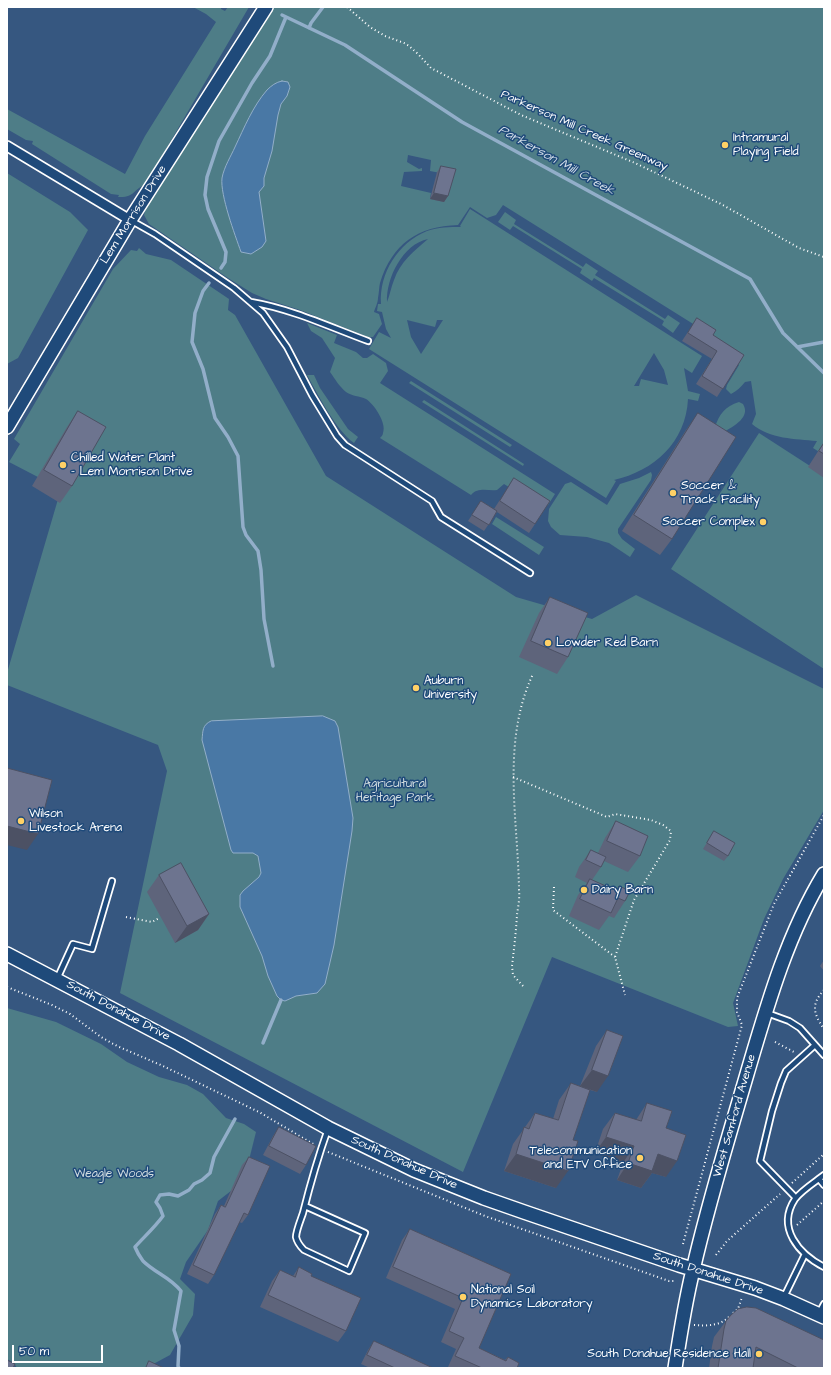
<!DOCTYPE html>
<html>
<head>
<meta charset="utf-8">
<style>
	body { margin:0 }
	#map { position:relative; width:831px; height:1375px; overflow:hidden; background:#1f4a7a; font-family:"Architects Daughter",sans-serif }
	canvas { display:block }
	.frame { position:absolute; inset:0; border:8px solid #fff; pointer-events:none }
	.scale { position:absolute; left:12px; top:1345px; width:91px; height:18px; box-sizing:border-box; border:2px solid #fff; border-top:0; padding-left:5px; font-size:12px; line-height:14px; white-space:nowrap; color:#fff; -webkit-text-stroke:3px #1f4a7a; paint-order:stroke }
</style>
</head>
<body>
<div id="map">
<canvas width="831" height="1375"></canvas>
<div class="frame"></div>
<div class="scale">50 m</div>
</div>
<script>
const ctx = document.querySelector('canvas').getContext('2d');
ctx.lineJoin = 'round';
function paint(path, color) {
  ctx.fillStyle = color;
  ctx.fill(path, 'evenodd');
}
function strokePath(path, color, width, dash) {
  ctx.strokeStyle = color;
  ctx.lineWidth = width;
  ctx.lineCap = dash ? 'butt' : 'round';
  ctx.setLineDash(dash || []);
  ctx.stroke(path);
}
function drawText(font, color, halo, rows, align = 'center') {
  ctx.font = font + ' "Architects Daughter",sans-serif';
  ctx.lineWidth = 3;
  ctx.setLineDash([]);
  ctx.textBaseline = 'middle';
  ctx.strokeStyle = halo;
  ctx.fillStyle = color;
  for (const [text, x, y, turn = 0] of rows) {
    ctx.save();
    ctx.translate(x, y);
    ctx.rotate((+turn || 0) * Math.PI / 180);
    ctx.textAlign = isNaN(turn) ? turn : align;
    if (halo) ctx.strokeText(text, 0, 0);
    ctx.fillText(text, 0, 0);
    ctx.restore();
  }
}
paint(new Path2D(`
	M7 7H824V1368H7Z`), '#365780');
paint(new Path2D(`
	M193 7H221V9L225 11 228 7H249L145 185C133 189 135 198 118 197L119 195 111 194 32 144 33 141 26 140 7 129V109L125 174 145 136 216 22 206 14Z
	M272 7H824V455L813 448 817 441C795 439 770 439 752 424L756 414 751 381 745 382C741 387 737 391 731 394L726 389 727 385 739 365 722 342 503 205 496 215 487 218 470 207 458 225C418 226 392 244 380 283 379 287 379 293 378 298 378 303 375 308 374 312L379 314 382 324 373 337H368L300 310 266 299 252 293 228 278 149 224 144 215 146 208ZM408 155 431 160 430 171 451 175 430 199 431 193 401 186 404 172 422 171V168L419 169 407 162Z
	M7 173 70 212 88 230 18 358 7 364Z
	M470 209 702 356 692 373 684 368 688 391 700 394 698 401 688 399C686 442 654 471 614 480L616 481 606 498 369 349 379 332 391 338 386 329 382 312 377 311 378 304H381C379 273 398 243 427 231 438 227 450 227 461 227L460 226ZM428 239C414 251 400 262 394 280 391 287 390 295 387 302 386 278 403 244 428 239ZM407 320 435 327 437 320H443L421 354 411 337ZM654 353 664 370 668 385 641 379 639 386H634Z
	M505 212 516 220 514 224 583 267 586 263 598 271 595 275 665 319 668 315 680 323 673 333 662 325 664 321 594 278 592 281 580 273 582 269 513 226 510 230 498 222Z
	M139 248 146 254 171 260 229 299 228 310 235 315 326 476 516 597 592 619 636 595 824 689V810L783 879 764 919 733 1003 738 1026 728 1027 552 957 463 1172 120 993 167 771 158 745 7 685V673L61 489 9 462 20 444 14 439 113 269 131 250 137 251Z
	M307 323 337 335 334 343 356 352 363 358H367L373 354 386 363 388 371 380 383 555 494 548 505 545 503 542 508 504 484 497 490C487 491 478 487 471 495L380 438C381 437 383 435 383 433 387 423 374 404 366 399 360 396 351 396 346 392 339 386 335 379 330 372L335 358 322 338 311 331Z
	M307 375H314L320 388 348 429 358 437 354 443C335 429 319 396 307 375Z
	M411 381 512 445 510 447 409 383Z
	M424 400 524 464 523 466 422 402Z
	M739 402 743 404C751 417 734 426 724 432L715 427C719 415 725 406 739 402Z
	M759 433 824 475V669L671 569Z
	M651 472 652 475 651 480 618 529V533L622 539 635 549 630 557 609 543 587 537 560 535 551 527 548 521 549 509 565 484 571 482 607 505 620 484 639 478Z
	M496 517 544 547 539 555 492 524Z
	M7 1008 56 1022 101 1044 127 1062 159 1077 187 1085 203 1094 226 1118 244 1124 256 1132 250 1156 236 1187 218 1201 208 1230 186 1262 180 1279 195 1294 193 1315 170 1355 146 1368H17L14 1363 7 1359Z`), '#4e7d87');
const water = new Path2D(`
	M282 81 288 82 290 87 287 96 281 104 278 115 272 151 264 178V186L259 192 266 241 262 247 251 254 241 252C235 235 220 195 222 178 224 167 231 156 235 147 244 128 253 106 267 90 271 86 276 82 282 81Z
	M323 716 335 721 338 727 353 818 352 831 334 945 325 984 317 993 296 996 285 1001 281 1000 277 996 268 976 262 956 240 907V895L243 891 259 877 261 873 258 856 253 853H233L231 850 202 740C203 731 202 725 211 721Z`);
paint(water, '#4978a5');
strokePath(water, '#92aec9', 1);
strokePath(new Path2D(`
	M282 15 345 45 462 122 750 279 783 333 824 373
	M309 28 311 23 323 7
	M221 268 225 262 226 252 208 209 205 195 207 177 219 141 252 83 270 56 286 17
	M209 283 203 291 195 313 192 342 203 369 215 418 228 437 238 456 243 527 246 535 258 551 261 570 264 619 273 666
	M797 347 824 342
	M263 1043 281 1000
	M179 1368 178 1366 179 1346 174 1330 181 1291C170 1277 155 1273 143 1261 140 1257 137 1252 135 1247 144 1237 155 1227 163 1216L160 1208 156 1202 160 1195 169 1194 178 1196 189 1190 194 1184 202 1180 210 1173 214 1157 235 1119`), '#92aec9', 3.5);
const lane = new Path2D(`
	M132 221 155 234 234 288 263 313 287 347 312 395 337 436 345 445 432 501 441 517 530 573
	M251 302C292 309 330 327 368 341
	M57 979 73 944 92 949 112 881
	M767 1013 789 1021 800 1028 824 1055
	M824 1175C815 1182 802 1190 795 1199 776 1228 799 1254 824 1267
	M819 1179 824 1185
	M796 1198 760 1161 772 1111 781 1083 786 1071 815 1045
	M305 1206 365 1233 349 1271 304 1250C301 1247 297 1242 296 1237 296 1231 301 1219 303 1213 310 1185 318 1157 328 1129
	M784 1297 805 1254
	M819 1313 824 1304`);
const street = new Path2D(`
	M7 146 130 220`);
const secondary = new Path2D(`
	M7 427 130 220 266 7
	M7 954 179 1044 328 1128 414 1170 484 1198 524 1212 679 1265 755 1288 784 1299 824 1317
	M675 1368C680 1335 685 1302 693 1270 708 1204 728 1139 747 1074 767 1006 787 935 824 874`);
strokePath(lane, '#fff', 8);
strokePath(street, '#fff', 12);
strokePath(secondary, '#fff', 16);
strokePath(new Path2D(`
	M347 7 370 27 385 36 404 43 409 46 418 54 431 68 521 115 635 163 721 204 799 248 824 257
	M513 777 607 817 615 814 651 820 663 825 671 831 670 840 634 900 615 957 625 995
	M554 887 553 910 615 957
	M126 917 152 922 159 918
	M523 986 513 975 512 966C514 949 516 932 517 915 518 907 520 898 519 890 518 819 501 742 533 674
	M7 987 52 1005 70 1014 101 1037 117 1046 163 1066 259 1112 315 1145
	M824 990C811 1004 813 1013 824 1029
	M775 1042 796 1053
	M328 1152 485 1216 669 1281H675
	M792 1183 824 1154
	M797 1225 824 1201
	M683 1244 742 1025 737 1012V998L774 904 824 815
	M716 1255 727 1241 780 1194
	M733 1313 738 1309 742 1297
	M694 1325C708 1326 720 1326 730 1316`), '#fff', 2, [1, 3]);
strokePath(lane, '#1f4a7a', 4.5);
strokePath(street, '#1f4a7a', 9);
strokePath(secondary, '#1f4a7a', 13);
paint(new Path2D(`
	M441 166 448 196 444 202 430 199 437 172Z
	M697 318 713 335 744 355 717 397 696 384 712 359 682 341Z
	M78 411 72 486 60 503 32 486 67 427Z
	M698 413 672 539 660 555 622 531 686 430Z
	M824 442V478L808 467Z
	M514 478 535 524 529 533 497 512 484 531 468 521 481 501 494 509Z
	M550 597 568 657 557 674 519 657 539 613Z
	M616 821 640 856 628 872 604 861 601 867 592 880 616 891 619 886 625 901 614 918 609 916 599 930 569 916 578 895 587 883 575 877 579 867 591 850 598 853 605 838Z
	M714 831 728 856 724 861 703 849Z
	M159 875 209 914 198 930 175 943 147 892Z
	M824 960V971L820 966Z
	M607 1030 597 1092 590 1090 556 1188 504 1171 513 1144 535 1113 553 1119 559 1100 571 1083 580 1086 596 1046Z
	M647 1103 666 1128V1177L652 1173 641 1188 617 1180 623 1163 595 1153 603 1129 615 1113 636 1120Z
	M279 1127 306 1165 300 1174 263 1155 273 1136Z
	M249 1157 248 1215 242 1223 239 1222 214 1275 208 1284 187 1274 215 1214 221 1205 224 1206 242 1165Z
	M410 1229 511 1274 479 1348 505 1360 508 1357 517 1368H450L448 1367 456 1349 441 1342 455 1309 386 1278 402 1240Z
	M299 1267 311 1276 346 1331 338 1342 260 1307 272 1281 280 1270 293 1276Z
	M726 1321 824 1368H709L712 1346 714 1337Z
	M374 1341 433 1368H370L361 1364 368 1350Z`), '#5e647b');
paint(new Path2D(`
	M434 193 448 196 444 202 430 199Z
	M7 826 38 834 27 850 7 845Z
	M209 914 198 930 175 943 187 926Z
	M592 1070 608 1076 597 1092 580 1086Z
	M606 1137 634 1146 623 1163 595 1153Z
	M516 1154 568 1171 556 1188 504 1171Z
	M658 1154 677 1161 666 1177 652 1173 641 1188 617 1180 628 1163Z`), '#4c5164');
const building = new Path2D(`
	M441 166 456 169 448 196 434 193Z
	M697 318 716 330 713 335 744 355 723 389 702 376 717 351 688 333Z
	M78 411 106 427 72 486 44 470Z
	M698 413 736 437 672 539 634 515Z
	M824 443V454L819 451Z
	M514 478 550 501 535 524 500 501Z
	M481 501 497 511 489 525 472 515Z
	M550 597 588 613 568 657 531 641Z
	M7 768 52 780 38 834 7 826Z
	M616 821 648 836 640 856 607 841Z
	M714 831 735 843 728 856 707 843Z
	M591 850 606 857 601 867 586 860Z
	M181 863 209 914 187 926 159 875Z
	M590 879 617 891 619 886 630 891 625 901 618 898 611 913 580 899Z
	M607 1030 623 1036 608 1076 592 1070Z
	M571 1083 590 1090 573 1140 578 1141 568 1171 516 1154 524 1127 529 1129 535 1113 558 1120Z
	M647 1103 672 1111 666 1128 686 1135 677 1161 658 1154 652 1171 628 1163 634 1146 606 1137 615 1113 641 1121Z
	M279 1127 316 1146 306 1165 269 1146Z
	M249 1157 270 1166 248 1215 244 1213 214 1275 193 1265 221 1205 225 1207Z
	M410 1229 511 1274 479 1348 506 1361 508 1357 519 1363 517 1368H482L455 1356 464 1338 449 1331 463 1298 393 1267Z
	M299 1267 312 1274 311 1276 361 1298 346 1331 268 1295 280 1270 295 1277Z
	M747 1307 756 1308 824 1340V1368H798L756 1347 753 1368H718L724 1329 726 1321 731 1315 738 1309Z
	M374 1341 433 1368H395L367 1355Z
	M7 1360 15 1364 13 1368H7Z
	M149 1361 164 1368H146Z`);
paint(building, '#6d748f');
strokePath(building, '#4c5164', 1);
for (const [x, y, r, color] of [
	[725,145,4,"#ffd166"],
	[63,465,4,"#ffd166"],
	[673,493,4,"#ffd166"],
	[763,522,4,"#ffd166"],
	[548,643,4,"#ffd166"],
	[416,688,4,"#ffd166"],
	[21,821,4,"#ffd166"],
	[584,890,4,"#ffd166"],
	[640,1158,4,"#ffd166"],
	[463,1297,4,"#ffd166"],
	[759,1354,4,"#ffd166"]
]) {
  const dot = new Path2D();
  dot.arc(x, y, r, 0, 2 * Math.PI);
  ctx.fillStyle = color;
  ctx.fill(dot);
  strokePath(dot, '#1f4a7a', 1.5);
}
drawText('12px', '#fff', '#1f4a7a', [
	["Parkerson Mill Creek Greenway",584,131,24],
	["Lem Morrison Drive",134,215,-58],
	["South Donahue Drive",118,1011,28],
	["West Samford Avenue",735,1116,-74],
	["South Donahue Drive",404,1163,24],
	["South Donahue Drive",708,1274,18]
]);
drawText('12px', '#fff', '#1f4a7a', [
	["Intramural",733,138],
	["Playing Field",733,152],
	["Chilled Water Plant",71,458],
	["- Lem Morrison Drive",71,472],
	["Soccer &",681,486],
	["Track Facility",681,500],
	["Soccer Complex",755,522,"right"],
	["Lowder Red Barn",556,643],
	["Auburn",424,681],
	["University",424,695],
	["Wilson",29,814],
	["Livestock Arena",29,828],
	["Dairy Barn",592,890],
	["Telecommunication",632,1151,"right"],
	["and ETV Office",632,1165,"right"],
	["National Soil",471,1290],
	["Dynamics Laboratory",471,1304],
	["South Donahue Residence Hall",751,1354,"right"]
], 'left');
drawText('12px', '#d3dee1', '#1f4a7a', [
	["Agricultural",395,784],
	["Heritage Park",395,798],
	["Weagle Woods",114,1174]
]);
drawText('italic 13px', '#d2dde8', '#1f4a7a', [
	["Parkerson Mill Creek",556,161,29]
]);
</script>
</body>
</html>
